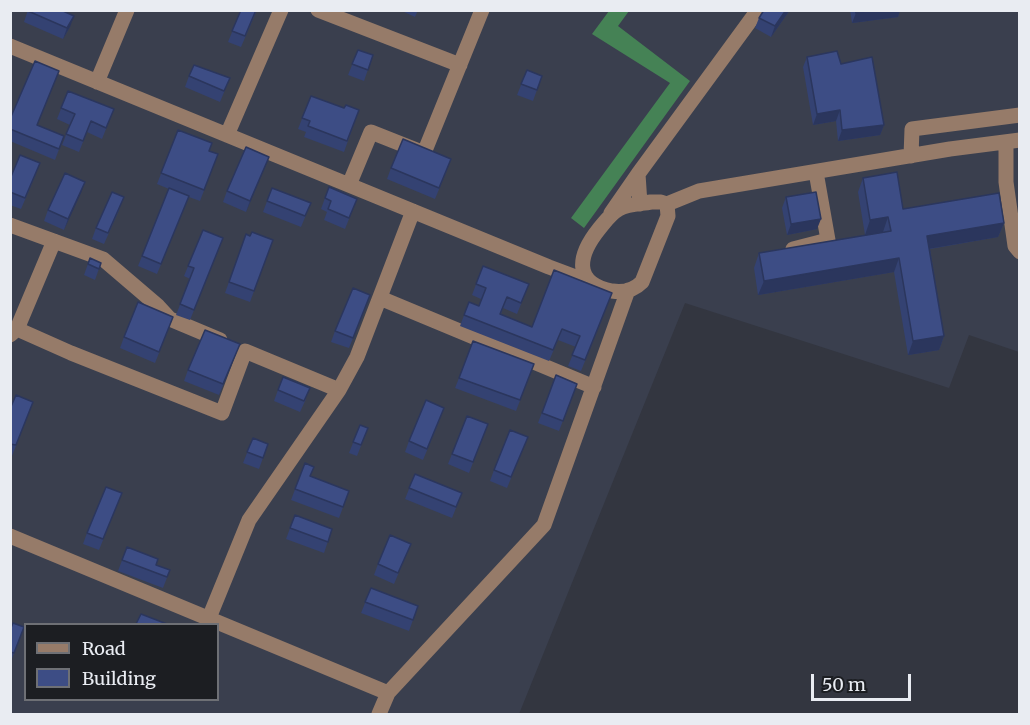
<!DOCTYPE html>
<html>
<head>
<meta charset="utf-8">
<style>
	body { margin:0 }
	#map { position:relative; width:1030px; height:725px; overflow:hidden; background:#333640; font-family:Merriweather,serif }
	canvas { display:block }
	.frame { position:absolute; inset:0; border:12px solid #e9ecf2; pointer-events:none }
	.legend { position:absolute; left:24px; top:623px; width:195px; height:78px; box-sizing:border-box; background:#1c1e22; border:2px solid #6e7075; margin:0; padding:8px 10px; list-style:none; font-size:18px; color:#e9ecf2 }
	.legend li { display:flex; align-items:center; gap:12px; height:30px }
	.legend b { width:30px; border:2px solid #6e7075 }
	.scale { position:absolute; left:811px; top:674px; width:100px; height:27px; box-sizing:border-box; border:3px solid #e9ecf2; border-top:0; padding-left:8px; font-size:18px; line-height:21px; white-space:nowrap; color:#e9ecf2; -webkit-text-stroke:4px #1c1e22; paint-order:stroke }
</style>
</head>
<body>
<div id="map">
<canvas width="1030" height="725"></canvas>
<div class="frame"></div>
<ul class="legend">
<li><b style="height:8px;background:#967b69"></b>Road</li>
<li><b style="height:16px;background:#3d4d85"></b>Building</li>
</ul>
<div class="scale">50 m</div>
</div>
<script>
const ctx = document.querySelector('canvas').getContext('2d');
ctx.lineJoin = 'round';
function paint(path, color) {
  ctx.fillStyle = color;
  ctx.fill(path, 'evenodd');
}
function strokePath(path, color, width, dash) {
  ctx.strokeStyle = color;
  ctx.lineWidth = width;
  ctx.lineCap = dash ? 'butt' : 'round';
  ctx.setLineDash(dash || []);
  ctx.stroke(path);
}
paint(new Path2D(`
	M10 11H1019V352L969 335 949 388 685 303 519 714H11ZM26 624H218V700H26Z`), '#3a3f4e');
paint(new Path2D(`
	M609 11H629L618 26 690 81 584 228 571 218 670 83 592 34Z`), '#458255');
strokePath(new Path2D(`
	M318 10 460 65
	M10 46 549 267 589 282
	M97 82 127 10
	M227 135 281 10
	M1006 142V182L1015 246 1020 252
	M911 156 912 129 1020 115
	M638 174 758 10
	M349 185 371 132 424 153 482 10
	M651 202H661L667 204 668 216 642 282C634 290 624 293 612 291 571 283 579 254 599 229 605 222 610 214 619 209 628 204 640 204 651 202Z
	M667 204 699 191 950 149 1020 140
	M611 213 638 174 640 204
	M10 225 103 259 158 306 170 319 220 340
	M793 249 828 240 816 172
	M380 298 594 387
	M17 329 54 241
	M10 335 17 329 71 353 222 413 245 351 339 390
	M10 536 388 693
	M209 618 249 520 339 390 357 357 413 211
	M379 714 388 693 544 525 628 290`), '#967b69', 15);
paint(new Path2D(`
	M28 10 70 27 63 39 24 22Z
	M241 10H257L241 47 228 42Z
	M400 10H418L415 17Z
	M764 10H790L771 37 755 28 759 18Z
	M850 10H900L898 17 852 23Z
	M358 50 373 55 364 81 348 75Z
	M807 57 841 64 884 125 880 135 838 141 836 121 813 125 803 67Z
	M527 70 542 76 533 101 517 95Z
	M59 71 37 125 64 136 55 160 10 141V119Z
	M189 76 230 78 220 102 185 87Z
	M68 91 114 109 102 139 87 132 79 152 62 145 70 125 57 119Z
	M311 96 344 108 359 110 344 152 304 137 306 132 298 129Z
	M178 130 209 151 218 154 200 201 189 197 157 274 138 266 169 189 157 184Z
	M269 157 246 212 223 202 227 191Z
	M391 168 447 170 435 199 387 179Z
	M36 174 21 209 10 205V179Z
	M863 178 903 209 1004 223 998 237 930 249 944 336 939 350 908 355 894 272 758 295 754 268 759 253 883 233V232L865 235 858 192Z
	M85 182 64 230 44 221 48 210Z
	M329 187 353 209 345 229 324 220 327 212 321 209Z
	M272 188 311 203 301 227 263 212Z
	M786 197 817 229 787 235 782 208Z
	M120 208 104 244 92 239 96 228Z
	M203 230 219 249 190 320 176 315 190 279 184 276Z
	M246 234 273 240 250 302 225 293Z
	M90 258 101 263 95 280 84 275Z
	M483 266 529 284 517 314 503 308 501 314 532 327 608 304 581 371 568 366 576 347 558 340 549 361 460 326 469 302 479 306 481 299 472 295Z
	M366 306 349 348 331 342 335 331Z
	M169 328 155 363 120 348 124 337Z
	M240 344 219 395 184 381 188 370Z
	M534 364 516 411 455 388 459 378Z
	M556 375 577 384 559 431 538 423Z
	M278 390 306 399 300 412 274 401Z
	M33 402 12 456H10V409Z
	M467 416 488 424 469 473 448 464Z
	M440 419 423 460 405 452 409 441Z
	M360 425 368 428 357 456 349 453Z
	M528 437 507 488 490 481 494 470Z
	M253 438 268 444 259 469 243 463Z
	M305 463 310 476 349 491 339 518 291 500Z
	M415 474 462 493 452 518 405 499Z
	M122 493 99 550 83 544 87 533Z
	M295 515 332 529 324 553 286 539Z
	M411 544 394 584 374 575 378 564Z
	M127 547 156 565 170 570 163 588 118 571Z
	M371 588 418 606 409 631 361 613Z
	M24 627 10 664V630Z`), '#344272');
paint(new Path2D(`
	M786 10H790L771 37 775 26Z
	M869 10H900L898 17 852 23 856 13Z
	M74 16 70 27 63 39 67 28Z
	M840 110 836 121 813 125 817 114Z
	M884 125 880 135 838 141 842 130Z
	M269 157 265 167 246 212 250 201Z
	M85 182 81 193 64 230 68 219Z
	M888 217 883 232 865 235 870 220Z
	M821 219 817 229 787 235 791 224Z
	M1004 223 998 237 922 250 927 236Z
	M899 258 894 272 758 295 764 281Z
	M944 336 939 350 908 355 913 341Z`), '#2b365d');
const building = new Path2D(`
	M28 10H61L74 16 67 28 28 11Z
	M241 10H256L245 36 232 31Z
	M764 10H786L775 26 759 18Z
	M855 10H869L856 13Z
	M358 50 373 55 368 70 352 64Z
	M837 51 841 64 872 57 884 125 842 130 840 110 817 114 807 57Z
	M35 61 59 71 37 125 64 136 59 149 10 129V119Z
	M194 65 230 78 224 91 189 76Z
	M527 70 542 76 537 90 521 84Z
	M68 91 114 109 106 128 91 121 83 141 66 134 75 114 61 108Z
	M311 96 344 108 346 105 359 110 347 141 308 126 310 121 302 118Z
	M178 130 212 143 209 151 218 154 204 190 161 173Z
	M403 139 451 159 439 188 391 168Z
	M246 147 269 157 250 201 227 191Z
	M20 155 40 163 25 198 10 192V179Z
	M897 172 903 209 999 193 1004 223 927 236 944 336 913 341 899 258 764 281 759 253 891 231 888 217 870 220 863 178Z
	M65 173 85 182 68 219 48 210Z
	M329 187 357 199 349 218 328 209 331 201 325 198Z
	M169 188 189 196 161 264 142 256Z
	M272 188 311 203 305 216 267 201Z
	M112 192 124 197 108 233 96 228Z
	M816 192 821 219 791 224 786 197Z
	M203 230 223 238 194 310 180 304 194 268 188 266Z
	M252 232 273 240 254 291 229 282 246 234 250 236Z
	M90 258 101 263 99 269 88 264Z
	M483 266 529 284 521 303 507 297 500 314 532 327 554 270 612 293 585 360 572 355 580 336 562 329 553 350 464 315 469 302 479 306 486 288 476 284Z
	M353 288 370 295 353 338 335 331Z
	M138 302 173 317 159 352 124 337Z
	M205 330 240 344 223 384 188 370Z
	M473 341 534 364 520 400 459 378Z
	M556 375 577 384 563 421 542 413Z
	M283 377 310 388 304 401 278 390Z
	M16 395 33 402 16 445 10 444V409Z
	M426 400 444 408 427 449 409 441Z
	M467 416 488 424 473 462 452 454Z
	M360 425 368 428 361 445 353 442Z
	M510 430 528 437 511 477 494 470Z
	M253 438 268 444 263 458 247 452Z
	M305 463 314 467 310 476 349 491 343 507 295 489Z
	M415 474 462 493 456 507 409 488Z
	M106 487 122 493 103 539 87 533Z
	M295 515 332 529 328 542 290 528Z
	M390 535 411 544 398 573 378 564Z
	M127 547 158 559 156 565 170 570 167 577 122 560Z
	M371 588 418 606 413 620 365 602Z
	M141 614 167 624H136Z
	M13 623 24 627 14 653 10 652V630Z`);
paint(building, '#3d4d85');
strokePath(building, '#2b365d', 1.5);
</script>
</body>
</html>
